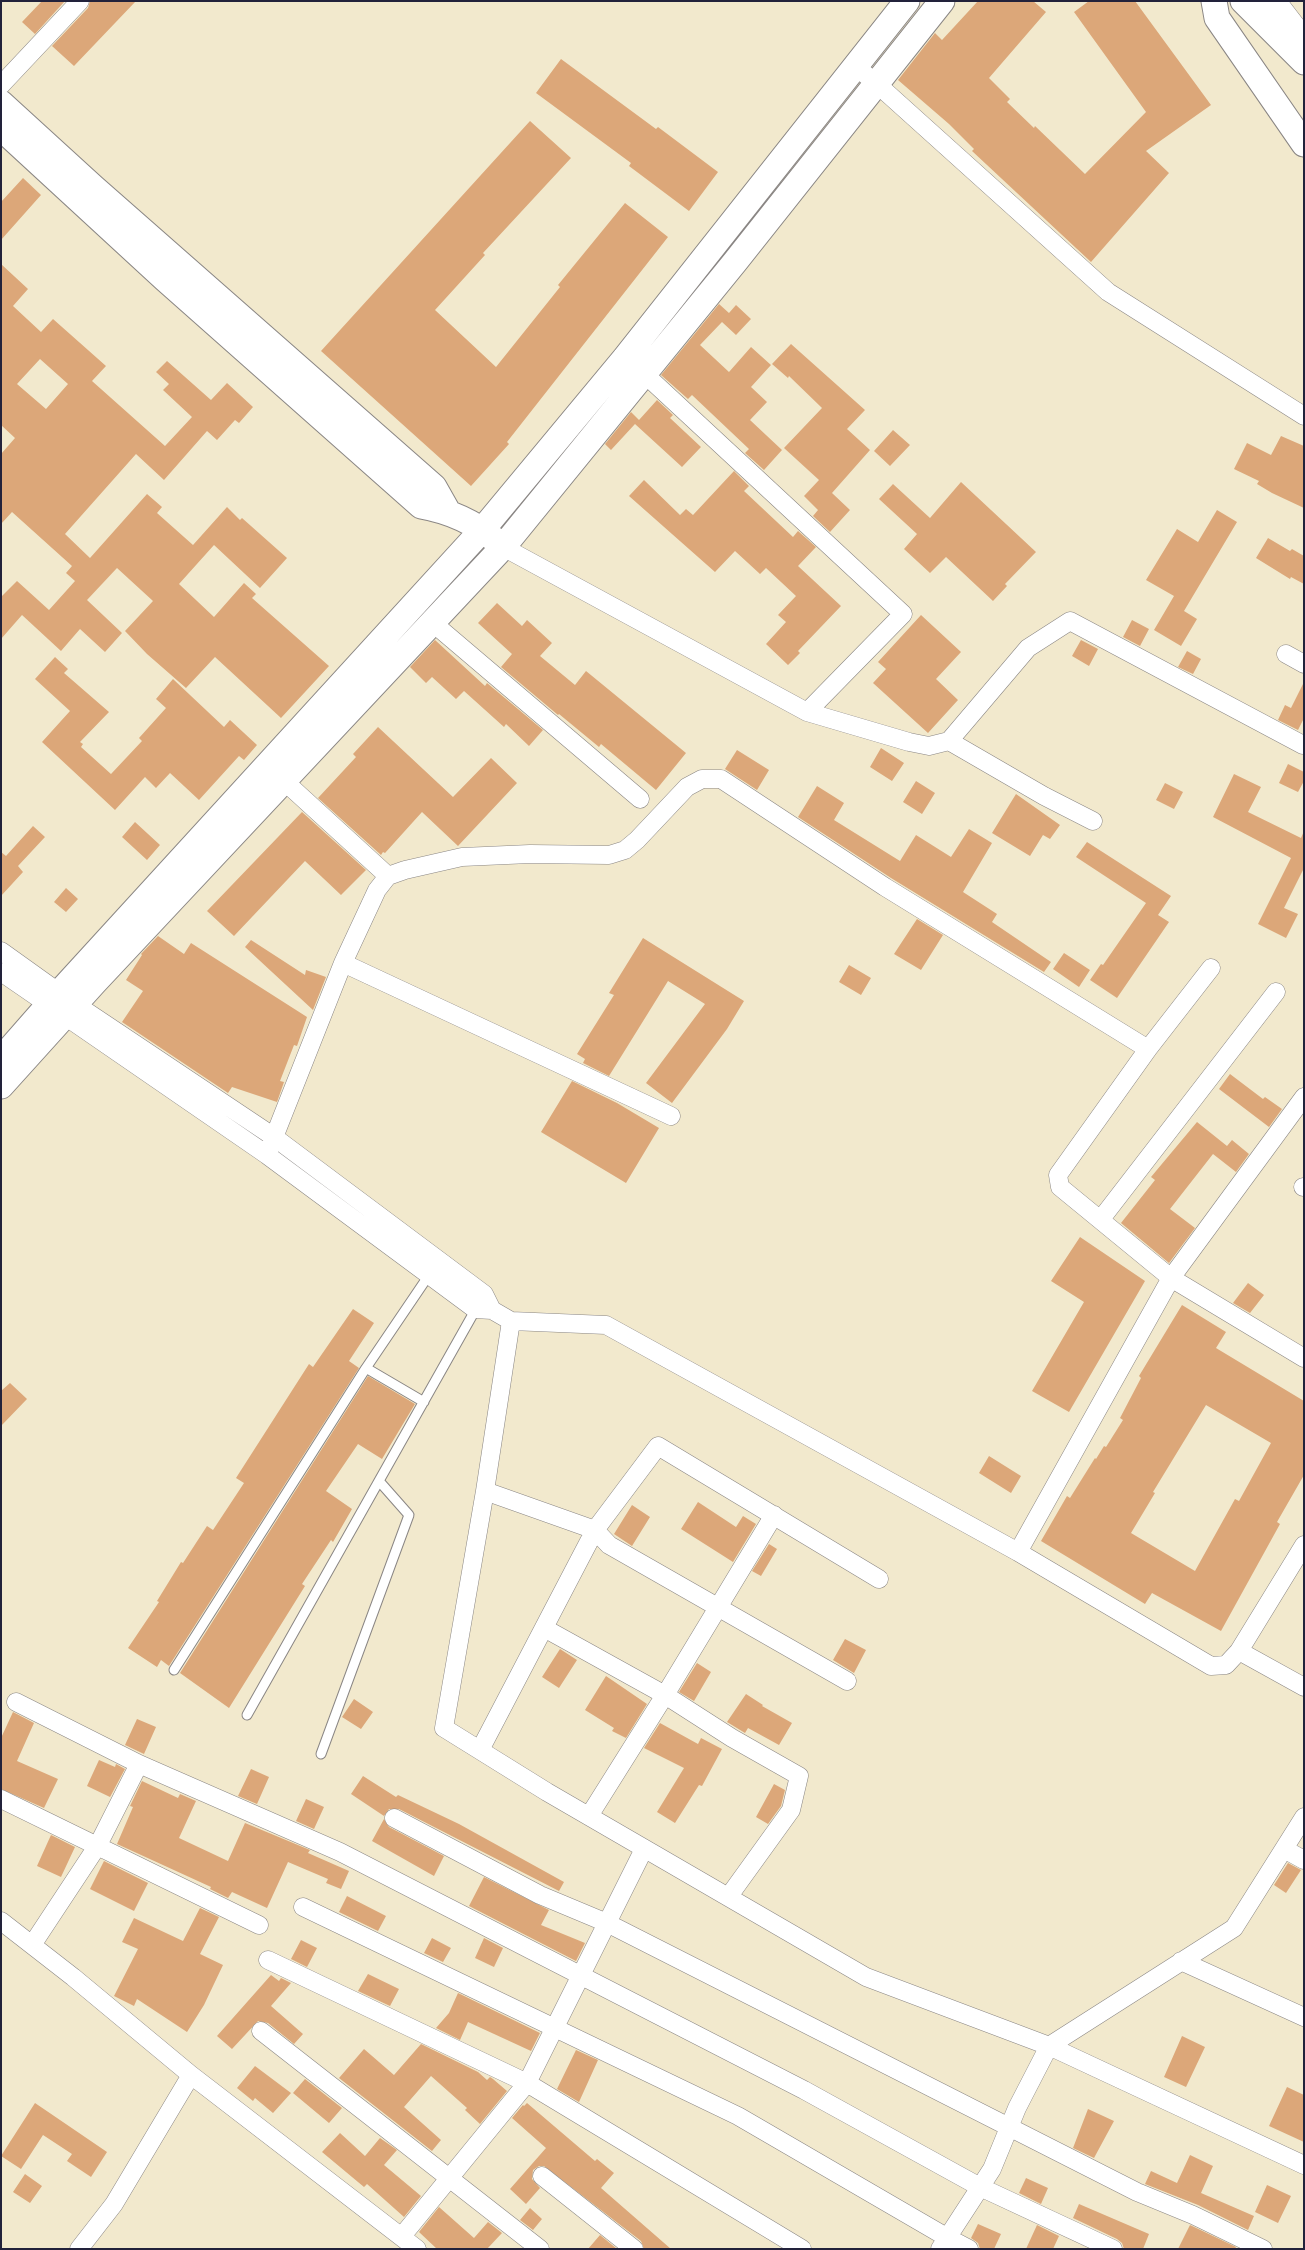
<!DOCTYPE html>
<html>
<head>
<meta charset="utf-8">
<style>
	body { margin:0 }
	#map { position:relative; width:1305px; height:2250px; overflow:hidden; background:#f2e9cd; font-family:"Architects Daughter",sans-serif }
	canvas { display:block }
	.frame { position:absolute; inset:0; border:2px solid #22223b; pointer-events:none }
</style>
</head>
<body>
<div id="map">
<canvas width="1305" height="2250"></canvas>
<div class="frame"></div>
</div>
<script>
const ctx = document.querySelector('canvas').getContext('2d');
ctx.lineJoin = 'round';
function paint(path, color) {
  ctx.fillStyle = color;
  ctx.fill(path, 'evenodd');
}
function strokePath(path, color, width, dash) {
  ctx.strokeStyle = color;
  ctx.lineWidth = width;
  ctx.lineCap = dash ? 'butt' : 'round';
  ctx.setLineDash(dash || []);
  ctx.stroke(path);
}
paint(new Path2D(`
	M42 1H65L35 34 22 22Z
	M90 1H136L74 66 52 46 88 8Z
	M978 1H1033L1046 12 989 78 1010 99 1007 102 1034 128 1035 126 1085 174 1146 112 1074 12 1089 1H1135L1211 105 1146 151 1169 173 1091 262 972 151 974 149 949 124 898 80 935 33 942 40Z
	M561 59 656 129 658 127 718 172 689 211 629 166 631 163 536 93Z
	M530 121 571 158 483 253 485 255 435 310 496 367 560 287 558 285 625 203 668 237 507 442 509 444 471 486 321 351Z
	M23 178 41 195 1 240V202Z
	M1 264 28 289 13 306 41 332 53 319 106 366 92 381 165 446 192 417 163 390 169 384 156 372 167 361 211 400 227 383 253 407 239 423 235 420 217 440 207 431 164 480 136 454 65 534 90 558 147 494 162 507 157 513 193 545 227 507 240 520 242 518 287 558 260 588 214 545 179 584 214 617 244 583 256 594 252 598 329 666 281 718 215 657 186 688 147 654 125 631 153 601 117 568 87 600 122 633 105 652 80 629 61 651 22 615 1 639V597L17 581 49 610 75 581 66 573 72 566 12 512 1 524V454L15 438 1 425ZM40 359 68 384 46 409 17 384Z
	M719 304 729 313 736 305 751 319 736 335 722 322 700 345 729 372 751 347 771 365 751 387 767 402 750 420 782 450 764 470 745 453 749 449 692 395 688 399 661 375Z
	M791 344 865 410 847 429 870 450 832 493 850 510 830 532 813 516 818 510 804 496 819 480 784 448 822 408 789 376 788 378 772 364Z
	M657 400 673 415 670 418 701 447 682 467 635 424 611 450 605 444 631 412 639 420Z
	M893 430 910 445 890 466 874 451Z
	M1281 436 1304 446V508L1272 493 1257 484 1259 481 1234 469 1247 443 1271 455Z
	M734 471 749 486 744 491 793 537 798 531 816 547 798 566 841 606 798 651 800 653 788 665 766 644 786 622 778 615 796 596 766 568 760 574 735 551 715 572 629 496 644 480 680 515 686 509 693 515Z
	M961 482 1036 552 1005 584 1007 586 993 601 946 557 930 573 904 549 917 534 879 499 893 484 930 518Z
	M1217 510 1237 522 1184 611 1197 619 1181 646 1154 630 1174 596 1146 580 1177 529 1198 542Z
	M1268 538 1290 551 1292 549 1304 556V584L1291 577 1290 579 1256 558Z
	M497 603 522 626 527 620 552 643 540 656 575 685 586 671 686 753 656 790 601 744 599 747 559 714 558 715 501 667 512 654 478 623Z
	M921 615 961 652 936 679 958 700 928 733 873 683 886 669 878 662Z
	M1132 620 1149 629 1140 646 1123 637Z
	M435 640 485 686 487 683 543 730 529 746 506 724 504 727 464 691 456 699 432 677 426 683 410 667Z
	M1081 640 1098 649 1089 666 1072 656Z
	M1187 651 1201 659 1193 674 1178 667Z
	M55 657 68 669 64 673 109 712 80 742 83 744 81 747 111 774 142 741 139 738 166 708 156 699 173 679 224 727 230 720 257 745 244 760 239 756 199 800 170 773 156 788 145 777 115 810 42 742 70 711 35 679Z
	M1304 682V718L1298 730 1278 720 1285 705 1291 708Z
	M378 727 453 797 491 758 517 783 458 846 422 812 385 853 383 852 381 855 318 798 356 757 353 754Z
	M881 748 904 763 892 781 870 767Z
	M737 750 769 770 757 790 725 769Z
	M1288 764 1304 772V781L1298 792 1279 783Z
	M1234 774 1261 787 1248 812 1301 838 1304 831V868L1284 908 1298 914 1286 938 1258 924 1291 858 1213 817Z
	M916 781 935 793 922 814 903 802Z
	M1165 783 1183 792 1174 809 1156 800Z
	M817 786 844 803 834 820 900 861 916 835 951 857 969 829 992 843 963 892 997 914 992 922 1051 962 1044 972 891 878 798 817Z
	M1016 794 1060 825 1050 839 1043 835 1030 856 992 833Z
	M302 812 366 870 341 895 305 861 234 936 207 911Z
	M135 822 160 845 147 860 122 837Z
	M33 826 45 837 18 866 23 872 1 896V852L6 856Z
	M1087 842 1171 896 1158 915 1169 922 1117 998 1090 980 1101 964 1103 965 1146 903 1076 857Z
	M66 888 78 899 66 912 54 902Z
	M917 919 943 935 921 970 894 954Z
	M158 936 184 954 191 943 307 1017 297 1046 294 1045 280 1081 284 1082 277 1102 232 1087 228 1093 122 1022 143 991 126 980 142 955 141 954Z
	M643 938 744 1001 727 1029 672 1103 646 1083 705 1004 668 981 609 1076 583 1063 585 1059 577 1054 614 995 609 993Z
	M251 940 305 975 306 970 326 977 313 1010 245 947Z
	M1064 953 1090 970 1079 987 1053 969Z
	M849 965 871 978 861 995 839 982Z
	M1230 1074 1263 1099 1265 1097 1282 1109 1269 1127 1219 1089Z
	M572 1081 617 1103 659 1128 626 1183 541 1132Z
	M1197 1122 1227 1146 1232 1140 1249 1154 1236 1172 1213 1154 1170 1209 1195 1228 1169 1263 1121 1223 1155 1180 1151 1177Z
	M1080 1237 1145 1281 1069 1412 1032 1391 1084 1302 1051 1281Z
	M1248 1283 1264 1295 1250 1313 1233 1303Z
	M1182 1305 1226 1332 1216 1348 1304 1401V1475L1277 1522 1280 1524 1221 1631 1152 1593 1145 1604 1041 1541 1067 1496 1070 1498 1095 1458 1096 1459 1104 1446 1106 1447 1123 1420 1120 1418 1141 1378 1139 1376ZM1206 1405 1271 1443 1239 1501 1235 1499 1195 1571 1131 1533 1155 1493 1153 1492Z
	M353 1309 374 1323 349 1361 359 1368 169 1666 161 1660 157 1667 128 1648 159 1602 157 1601 181 1562 183 1563 207 1526 213 1530 244 1483 236 1478 309 1364 313 1367Z
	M368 1376 415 1404 382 1459 358 1444 326 1491 352 1509 333 1542 331 1540 302 1584 305 1586 229 1708 180 1673Z
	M10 1383 27 1399 1 1426V1391Z
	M989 1456 1021 1476 1011 1493 979 1473Z
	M698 1502 736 1527 743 1516 756 1524 733 1562 681 1529Z
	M632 1505 650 1517 632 1546 614 1534Z
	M769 1544 777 1549 761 1576 752 1571Z
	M845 1639 866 1650 854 1673 833 1660Z
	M560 1649 577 1660 559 1688 542 1677Z
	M697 1663 711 1672 694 1701 679 1692Z
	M606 1676 647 1704 626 1738 612 1731 614 1728 585 1710Z
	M746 1694 763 1705 762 1706 792 1723 779 1745 748 1728 745 1733 727 1722Z
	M354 1699 373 1712 361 1729 342 1717Z
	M13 1712 34 1723 17 1761 58 1779 44 1808 1 1789V1738Z
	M137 1719 156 1727 144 1754 125 1745Z
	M660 1723 698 1744 701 1738 722 1749 702 1786 699 1785 675 1823 657 1812 684 1768 644 1748Z
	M99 1760 115 1767 116 1764 125 1769 110 1797 87 1786Z
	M251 1769 269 1777 257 1804 238 1796Z
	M363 1776 396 1797 398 1795 459 1824 564 1882 559 1891 399 1809H389L384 1816 351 1794Z
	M142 1781 178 1798 180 1794 196 1801 179 1838 228 1861 245 1823 310 1850 308 1853 349 1871 341 1889 326 1883 328 1879 288 1862 267 1908 232 1892 228 1898 210 1889 211 1887 117 1844 133 1807 130 1806Z
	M774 1784 785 1790 781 1806 768 1824 756 1817Z
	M306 1799 324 1807 314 1829 296 1821Z
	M384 1819 389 1827 444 1856 434 1876 372 1841Z
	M51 1835 75 1847 61 1877 37 1866Z
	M104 1861 148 1883 134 1911 90 1889Z
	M1288 1863 1301 1870 1286 1893 1274 1885Z
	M484 1877 549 1910 541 1925 585 1943 576 1961 469 1906Z
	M347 1896 386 1916 378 1931 339 1912Z
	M200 1908 219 1917 200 1954 223 1965 204 2005 187 2032 137 1999 134 2006 114 1996 138 1949 122 1942 134 1918 183 1941Z
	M432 1938 451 1948 443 1962 424 1953Z
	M484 1938 503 1948 494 1967 475 1958Z
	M301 1940 317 1948 307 1967 291 1959Z
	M368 1974 399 1989 390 2006 358 1991Z
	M271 1975 279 1981 281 1978 291 1983 271 2006 303 2034 294 2044 268 2023 258 2021 232 2049 217 2036Z
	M458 1993 540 2033 531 2051 468 2022 460 2040 436 2028 449 2013Z
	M1182 2036 1205 2047 1186 2087 1164 2077Z
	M421 2044 478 2072 487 2080 490 2077 493 2079 507 2091 480 2124 465 2110 467 2108 431 2076 404 2107 441 2140 432 2151 339 2078 364 2049 394 2075Z
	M576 2050 598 2060 579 2102 557 2089Z
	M255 2066 291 2093 273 2113 255 2098 253 2101 237 2088Z
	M305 2079 342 2108 329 2123 293 2093Z
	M1287 2087 1304 2095V2142L1269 2126Z
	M35 2103 107 2152 91 2177 67 2161 72 2154 43 2135 21 2169 1 2156Z
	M527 2103 595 2161 597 2159 614 2173 601 2188 671 2249H644L641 2241 544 2166H539L533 2170 532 2179 540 2188 526 2204 510 2189 546 2148 512 2118 523 2105 524 2106Z
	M1088 2109 1114 2121 1094 2158 1073 2148Z
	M340 2133 365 2156 380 2138 397 2150 384 2165 421 2196 404 2217 367 2184 364 2187 322 2152Z
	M1190 2155 1213 2166 1201 2193 1254 2216 1248 2230 1198 2205 1145 2184 1151 2171 1177 2183Z
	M25 2174 42 2186 30 2203 13 2192Z
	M1026 2178 1048 2188 1041 2204 1019 2193Z
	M1267 2185 1291 2196 1278 2223 1255 2212Z
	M1079 2204 1149 2234 1143 2249H1124L1122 2243 1117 2239 1073 2218Z
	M439 2207 474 2238 488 2222 502 2233 487 2249H437L419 2232Z
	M530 2208 542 2219 533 2230 520 2220Z
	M978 2224 1001 2234 994 2249H980L978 2243 971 2238Z
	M1037 2225 1059 2236 1053 2249H1026Z
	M1190 2225 1236 2247 1235 2249H1178Z
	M600 2235 617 2249H588Z`), '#dca779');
const lane = new Path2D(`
	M366 1368 424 1402
	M174 1670 366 1368 429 1275
	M247 1715 477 1307
	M321 1754 409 1515 379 1481`);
const street = new Path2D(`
	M855 66 877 84 1108 292 1304 416
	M1 85 80 1
	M637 367 903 614 807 712
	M503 547 807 712 909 742 929 746 949 741 1028 648 1070 621 1303 745
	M433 623 640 799
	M1286 654 1304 664
	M949 741 1044 796 1093 821
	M283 780 388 876
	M1 951 75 1004 274 1137 484 1294 492 1310
	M343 963 671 1116
	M1211 968 1148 1049 1058 1175 1060 1187 1171 1278 1304 1358
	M1 972 267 1155 475 1309 492 1310 511 1321 485 1491 444 1728 547 1792 866 1977 1049 2046 1304 2165
	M267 1155 343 963 377 890 388 876 405 870 462 857 530 854 609 855 625 850 637 840 687 787 702 779H721L885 887 1148 1049
	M1303 1187H1304
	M1101 1219 1276 992
	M511 1321 606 1325 1018 1552 1211 1666 1226 1665 1239 1651 1304 1687
	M485 1491 595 1530 609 1545 847 1681
	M1018 1552 1171 1278 1304 1097
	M544 1628 665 1695 732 1738 799 1776 791 1810 729 1896
	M1239 1651 1304 1545
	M16 1702 139 1764 340 1852 804 2090 980 2187 1113 2249
	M480 1750 595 1530 658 1446 879 1579
	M1 1799 259 1925
	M589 1816 665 1695 774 1515
	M394 1818 540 1895 607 1923 1137 2192 1193 2215 1263 2249
	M1284 1849 1304 1860
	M303 1907 738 2116 948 2238 969 2249
	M1 1921 73 1977 191 2075 114 2204 79 2249
	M32 1945 98 1845 139 1764
	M268 1960 527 2083 802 2249
	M1181 1961 1304 2017
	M261 2031 540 2249
	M191 2075 417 2249
	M542 2176 634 2249
	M402 2236 527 2083 644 1849
	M940 2249 992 2169 1017 2108 1049 2046 1234 1928 1304 1817`);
const secondary = new Path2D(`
	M1214 1 1217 18 1304 144
	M1243 1 1304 62
	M1 103 93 187 434 487 447 510
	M1 128 165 279 421 506C449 511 473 521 495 540
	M1 1059 59 993 483 529 625 358 907 1
	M1 1086 94 983 503 547 735 262 942 1`);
const highway = new Path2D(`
	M1271 1 1304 44`);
strokePath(lane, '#8a8684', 11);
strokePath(street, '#8a8684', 19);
strokePath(secondary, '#8a8684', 27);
strokePath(highway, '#8a8684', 29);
strokePath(lane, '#fff', 9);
strokePath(street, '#fff', 18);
strokePath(secondary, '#fff', 25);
strokePath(highway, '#fff', 28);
</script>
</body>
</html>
